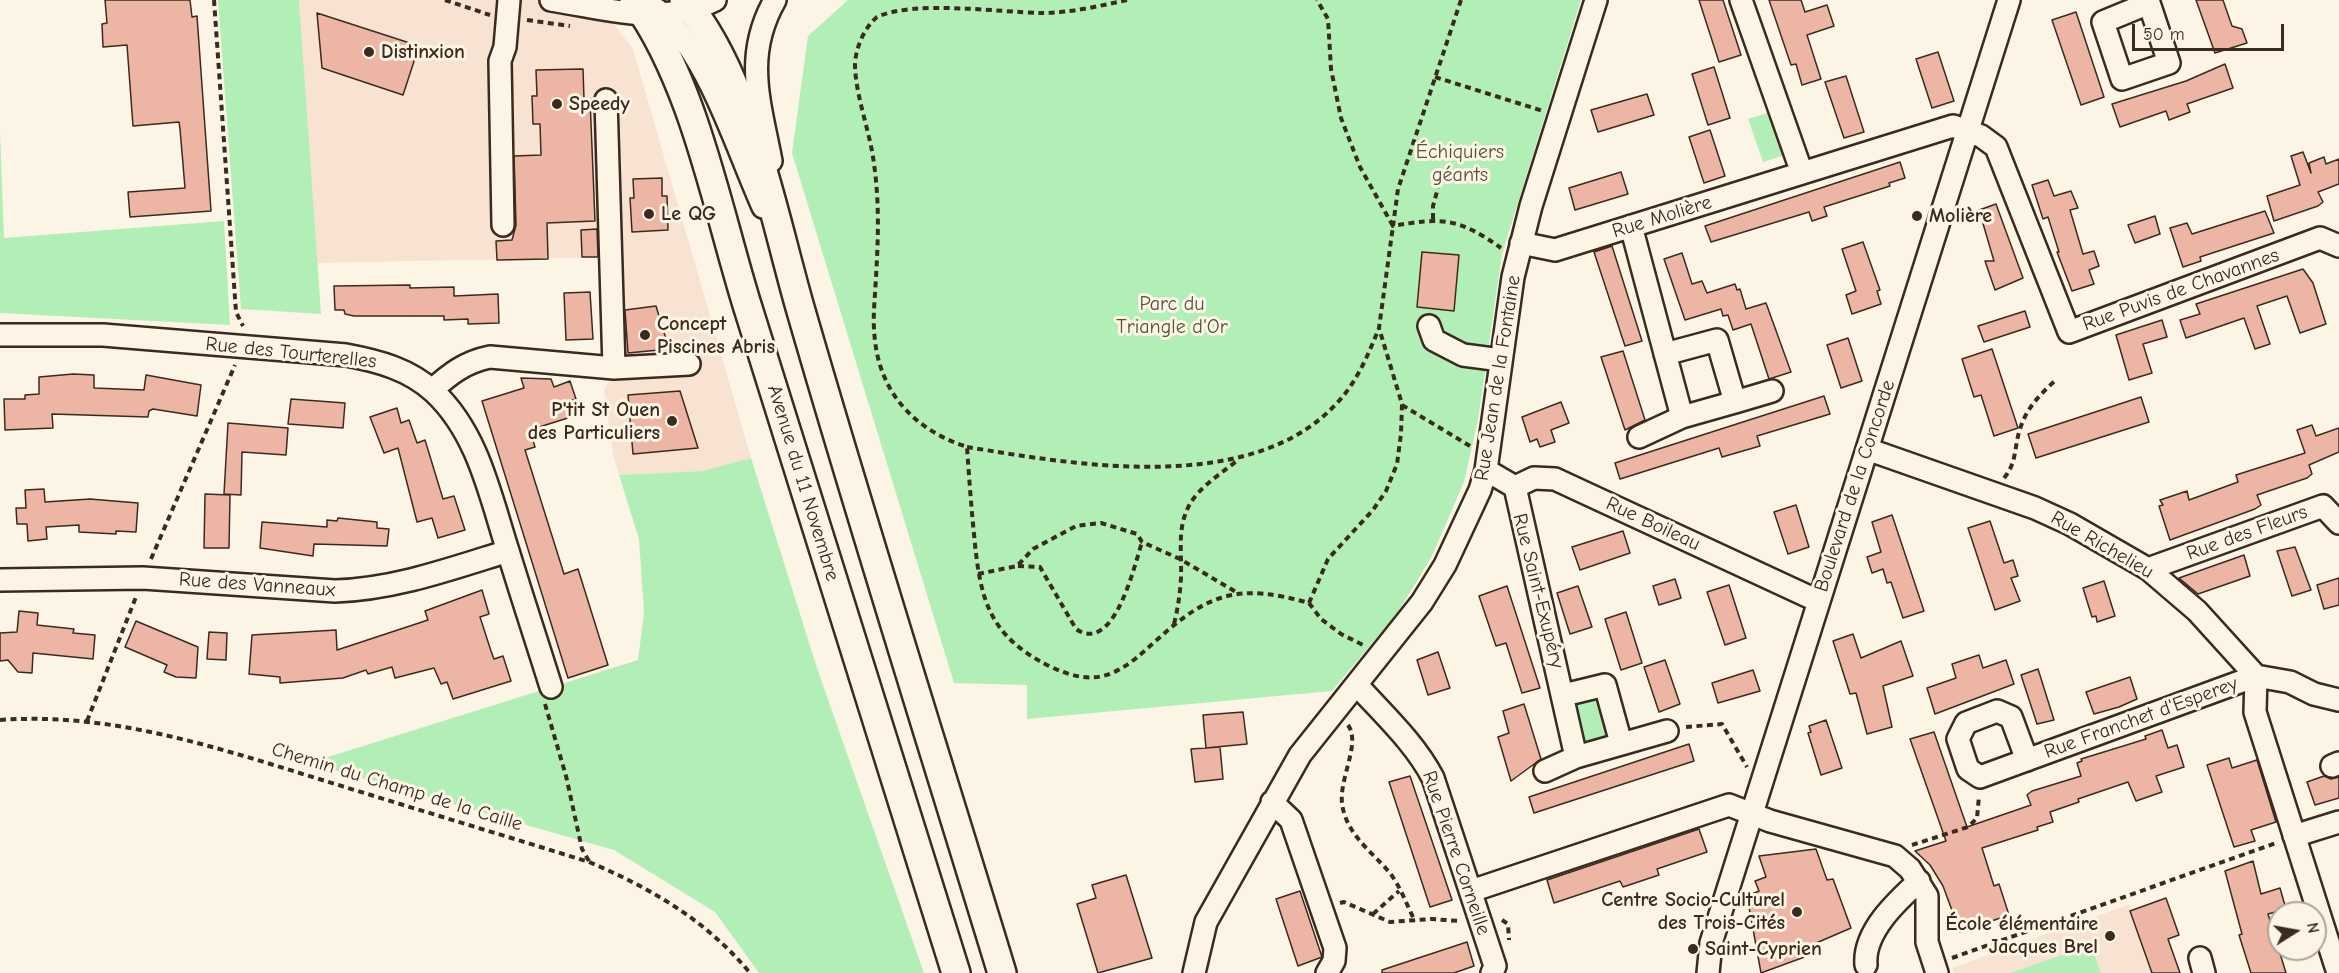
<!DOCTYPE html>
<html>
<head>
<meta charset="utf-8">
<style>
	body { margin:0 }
	#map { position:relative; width:2339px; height:973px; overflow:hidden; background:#fcf5e5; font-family:"Comic Neue",sans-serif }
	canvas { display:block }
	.north { position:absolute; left:2267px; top:901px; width:60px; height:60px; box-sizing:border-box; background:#fcf5e5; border:2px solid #afa495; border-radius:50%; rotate:79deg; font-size:16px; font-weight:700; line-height:24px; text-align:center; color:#3b2a1e }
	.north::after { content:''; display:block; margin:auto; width:21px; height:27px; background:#3b2a1e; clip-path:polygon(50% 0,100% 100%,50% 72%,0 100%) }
	.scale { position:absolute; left:2132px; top:24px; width:152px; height:27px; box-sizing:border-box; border:3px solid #3b2a1e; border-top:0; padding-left:8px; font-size:18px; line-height:21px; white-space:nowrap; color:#3b2a1e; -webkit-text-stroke:4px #fcf5e5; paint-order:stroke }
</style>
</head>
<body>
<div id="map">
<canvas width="2339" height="973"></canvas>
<div class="north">N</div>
<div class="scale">50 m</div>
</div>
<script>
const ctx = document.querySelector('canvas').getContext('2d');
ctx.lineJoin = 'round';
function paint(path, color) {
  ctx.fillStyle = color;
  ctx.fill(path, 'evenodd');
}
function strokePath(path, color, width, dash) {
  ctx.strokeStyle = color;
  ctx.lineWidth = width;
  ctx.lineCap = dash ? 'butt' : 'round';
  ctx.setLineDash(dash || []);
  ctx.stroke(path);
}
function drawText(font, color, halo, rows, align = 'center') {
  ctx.font = font + ' "Comic Neue",sans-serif';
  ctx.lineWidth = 6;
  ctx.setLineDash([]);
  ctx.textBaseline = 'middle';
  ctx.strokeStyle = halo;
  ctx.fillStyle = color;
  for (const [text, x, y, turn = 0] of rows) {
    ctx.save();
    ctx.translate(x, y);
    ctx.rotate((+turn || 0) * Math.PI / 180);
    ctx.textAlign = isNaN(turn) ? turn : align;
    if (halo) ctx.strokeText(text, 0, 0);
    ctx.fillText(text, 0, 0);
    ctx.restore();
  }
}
paint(new Path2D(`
	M299 0H595L633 49 751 458 702 471 619 475 613 454 604 390 610 380 624 379 616 257 317 263Z
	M2166 898 2179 935 2168 939 2180 973H1954L1952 968 2130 904 2132 910Z`), '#f8e2d2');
paint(new Path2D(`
	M218 0H299L321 314 241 309Z
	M848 0H1581L1502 254 1478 420 1464 482 1432 556 1398 612 1332 691 1027 719V685L954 683 792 153 808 36Z
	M1774 111 1788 154 1763 162 1748 119Z
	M0 130 4 238 224 221 230 325 0 313Z
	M751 458 817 668 924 973H759L715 912 614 850 309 763 638 660 644 613 639 539 619 475 702 471Z
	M1602 690 1615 741 1581 750 1568 699Z
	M2091 945 2101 973H2010Z`), '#b1efb6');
const building = new Path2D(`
	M105 0H190L192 17 197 16 211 211 130 217 128 192 185 188 180 129 179 122 133 126 127 45 103 47 102 24 107 23Z
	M1699 0H1723L1741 55 1719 62Z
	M1769 0H1801L1805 12 1827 5 1834 26 1807 35 1821 79 1802 85 1796 64 1791 65Z
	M2196 0H2223L2232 26 2242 29 2247 43 2215 53Z
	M2076 12 2104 97 2081 105 2052 20Z
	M317 13 419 46 403 95 322 68Z
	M1938 52 1954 101 1932 108 1916 59Z
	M2225 64 2233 88 2187 104 2190 112 2169 120 2166 111 2120 127 2112 104 2186 81Z
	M1714 67 1730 118 1708 125 1692 74Z
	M583 69 584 99H590L595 221 547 223 548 259 497 260 496 241 512 240 516 225 514 156 541 155 540 124H533L532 96H537L536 70Z
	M1846 76 1864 132 1844 138 1825 82Z
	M1647 94 1654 115 1598 132 1591 110Z
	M1710 130 1725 176 1704 183 1689 137Z
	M2303 152 2311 173 2309 163 2324 157 2326 164 2339 159V184L2318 192 2323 202 2318 206 2274 221 2267 196 2300 185 2291 156Z
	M1900 162 1905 178 1889 183 1890 186 1824 207 1827 216 1812 221 1809 212 1711 242 1705 226Z
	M1621 172 1628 194 1575 210 1569 188Z
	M662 178V196H667L668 230 632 232 630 198H634L633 179Z
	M2048 180 2054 196 2071 191 2078 208 2070 210 2083 254 2094 251 2099 266 2089 270 2094 284 2072 291 2057 252H2059L2048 217 2043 219 2032 185Z
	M1996 204 2023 278 1995 290 1985 261H1994L1979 210Z
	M2265 211 2274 233 2200 257 2201 261 2183 267 2170 228 2187 223 2192 234Z
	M2155 216 2160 234 2135 243 2128 225Z
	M597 229 598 257H582L581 230Z
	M1863 242 1880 290 1877 291 1881 304 1852 314 1846 295 1856 291 1842 249Z
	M1612 246 1642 341 1625 346 1594 252Z
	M1422 252 1459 255 1454 311 1417 307Z
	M1682 253 1692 284 1702 281 1707 293 1735 284 1737 290 1740 289 1746 309 1766 303 1791 372 1769 379 1751 324 1733 330 1728 315 1723 316 1721 309 1685 320 1664 259Z
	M2303 269 2313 283 2326 324 2300 333 2287 296 2257 306 2270 344 2255 349 2244 318 2186 338 2180 320 2200 314 2196 304Z
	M410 285V288L454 287V296L498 294 499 323 468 324V319L444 320V316H354L345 314 344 310H335L334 286Z
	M590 292 593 339 566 340 564 293Z
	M656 306 669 349 628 353 625 310Z
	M2025 311 2030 327 1984 342 1978 326Z
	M2162 320 2167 337 2143 344 2152 373 2129 380 2116 335Z
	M1848 338 1862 381 1841 388 1827 345Z
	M1992 349 2018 428 1994 436 1981 395 1974 397 1962 359Z
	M1623 351 1645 420 1625 430 1601 357Z
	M73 374 94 375V388L144 390 146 375 201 385 197 416 153 409 149 411 148 417 52 414 53 428 5 430 4 399H25V395L39 394V377Z
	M521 378 551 379 554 387 570 381 576 399 570 401 574 416 530 430 535 447 525 450 564 574 578 569 608 665 568 678 482 401 524 388Z
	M680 391 698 448 633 454 628 395Z
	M1824 396 1830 414 1757 436 1760 446 1722 457 1719 448 1620 479 1615 463Z
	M2141 397 2149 422 2036 458 2028 434Z
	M291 399 345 403 343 428 288 424Z
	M1561 402 1569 423 1551 430 1555 442 1540 447 1537 439 1530 442 1522 417Z
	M397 408 401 423 409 420 417 443 425 440 443 499 454 496 465 530 438 538 432 518 417 522 398 448 384 453 370 417Z
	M228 423 288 428 286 455 242 452 241 495 224 494Z
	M2312 425 2316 436 2339 428V452L2309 465 2312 474 2307 478 2257 495 2261 505 2255 509 2170 540 2159 506 2163 505 2160 500 2187 491 2189 500 2238 482 2236 475 2305 453 2297 430Z
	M44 489 45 502 90 499 138 503 136 532 116 531V534L79 532V525L46 527 47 539 28 541 27 524H17L16 508H26L25 490Z
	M205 494 230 495 229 548H204Z
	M1796 505 1809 547 1788 554 1774 512Z
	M1892 515 1924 611 1903 618 1891 582 1887 583 1883 569 1872 573 1867 557 1881 552 1872 522Z
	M338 518 377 522V528L389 529 387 546 314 544 313 556 260 548 262 522 327 527V520L337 521Z
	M1990 521 2004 563 2013 560 2018 576 2011 578 2020 601 1995 610 1968 528Z
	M1623 531 1630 553 1580 570 1572 547Z
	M2295 547 2311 590 2292 596 2277 551Z
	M2244 555 2250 576 2198 594 2179 578Z
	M2339 578V605L2324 609 2317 585Z
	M1675 579 1681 598 1659 605 1653 586Z
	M2104 581 2115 616 2097 622 2096 616 2092 617 2083 588Z
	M1729 585 1746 638 1725 645 1707 592Z
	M1507 586 1540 688 1522 693 1506 643 1496 646 1479 596Z
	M1578 586 1592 627 1570 634 1557 593Z
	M482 590 489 614 480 617 491 651 494 659 503 656 511 681 453 699 447 682 441 684 434 668 395 678 392 667 368 674 366 670 343 678 280 683V677L249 674 252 635 336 630 337 650 428 620 425 611Z
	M19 611 38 613 37 625 74 629 73 633 95 635 93 659 33 653 32 673 18 672 8 660 0 661V633L17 632Z
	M1626 612 1642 663 1621 670 1605 619Z
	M136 621 198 647 196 678 176 677 164 672 167 665 125 647Z
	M209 632 227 633 226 660 207 659Z
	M1853 634 1861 658 1901 641 1913 676 1883 686 1892 727 1867 734 1856 693 1850 694 1833 641Z
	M1438 652 1450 688 1428 695 1417 660Z
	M1979 655 1983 668 2006 660 2014 684 1935 714 1927 688 1956 678 1952 664Z
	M1665 660 1680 704 1659 712 1644 667Z
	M2038 669 2054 720 2037 724 2021 675Z
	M1753 670 1760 691 1718 703 1712 683Z
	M2130 677 2137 699 2119 707 2094 714 2086 692Z
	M1524 704 1541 759 1511 781 1498 737 1509 733 1503 711Z
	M1243 712 1247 744 1206 748 1203 715Z
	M1826 720 1842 768 1821 775 1808 733 1811 732 1809 726Z
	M2162 730 2168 748 2177 745 2184 767 2156 776 2162 792 2136 801 2128 782 2078 799 2079 802 2050 812 2053 822 2037 827 2038 830 1982 848 1994 886 1999 884 2009 915 1960 932 1943 886 1930 865 1915 851 1946 841 1910 739 1934 732 1967 827 2031 805 2027 795 2032 791 2081 776 2077 763 2082 761 2081 759 2146 739 2145 736Z
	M1689 744 1694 761 1534 813 1529 797Z
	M1220 747 1223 779 1195 782 1191 749Z
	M2229 758 2232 768 2257 760 2276 822 2251 830 2255 841 2234 847 2207 765Z
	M1410 776 1452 900 1430 907 1389 782Z
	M2324 776 2331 779 2339 777V798L2315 805 2307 782Z
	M1699 829 1707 852 1657 869 1659 875 1623 887 1620 881 1554 903 1547 880Z
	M1816 849 1827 880 1833 879 1851 928 1807 947 1810 955 1761 973 1747 896 1759 891 1755 881 1766 877 1759 856Z
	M2253 861 2261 894 2280 888 2286 909 2268 914 2286 973H2251L2239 935 2242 934 2225 871Z
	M1126 875 1152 958 1098 973 1077 904 1096 898 1092 885Z
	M1300 891 1322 957 1298 966 1276 899Z
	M2166 898 2179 935 2168 939 2180 973H2152L2130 911Z
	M1467 942 1474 966 1454 973H1382V970Z`);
paint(building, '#edb5a4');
strokePath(building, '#3b2a1e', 1.5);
const minor = new Path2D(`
	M551 0C609 9 660 27 715 0
	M637 0C647 4 658 9 665 16 713 68 735 144 763 207
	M1741 0 1802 173
	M2148 0 2169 63 2122 79 2103 22 2149 3
	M606 100 614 368
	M771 161C760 103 743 56 775 0
	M503 225 500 61 505 47 509 0
	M1631 226 1682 417 1735 402 1717 340 1665 354
	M1521 243 1555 250 1953 126 1981 136 1996 147 2069 332 2320 238 2339 246
	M1429 326 1434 340 1463 355 1501 360
	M0 335H103L346 355C378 361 409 369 434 392 478 433 490 495 508 551 522 597 537 642 551 687
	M432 390C450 374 465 362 490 357L614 368 689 364
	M1735 402 1772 391
	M1639 437 1682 417
	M1867 449 2035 508 2070 524 2148 569 2197 611 2256 676 2290 682 2314 694 2339 700
	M1486 470 1515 487 1534 478 1555 479 1818 601
	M1515 487 1576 757 1667 731
	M2148 569 2323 506 2339 523
	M0 580 143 578 335 591C395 589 450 569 508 551
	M1357 685C1383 714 1415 743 1433 778L1495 966 1492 973
	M1564 695 1605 685 1621 743
	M2027 760 2011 717 1997 711 1966 723 1958 739 1968 769 1980 777 2256 676 2255 712 2338 973
	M2332 766 2339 763
	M1545 771 1576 757
	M1272 802 1291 820 1335 948 1334 961 1327 973
	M2294 836 2339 822
	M1471 891 1729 805 1770 821 1895 856 1910 869 1927 896V942L1937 973
	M2200 958 2204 973
	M1866 965C1863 932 1897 901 1919 881
	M1194 973 1206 922 1300 755 1422 602 1445 565 1480 490 1486 470 1513 277 1531 206 1596 0
	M1708 973 1711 943 2009 0`);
const major = new Path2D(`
	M634 0C695 84 717 209 748 308 818 529 886 751 956 973
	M684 0C749 77 773 215 801 311 865 533 935 753 1002 973`);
strokePath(minor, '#3b2a1e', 26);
strokePath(major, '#3b2a1e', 32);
strokePath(new Path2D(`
	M214 0 236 312 243 326
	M445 0 490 15
	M1127 0C1099 6 1070 13 1042 13 996 12 915 0 877 17 864 28 855 49 855 66 856 98 870 131 874 164 881 212 877 261 874 309 873 331 875 355 884 376 899 412 930 435 967 447 969 476 971 505 974 534 980 599 988 636 1051 667 1071 676 1091 682 1112 673 1131 665 1144 651 1159 638 1211 591 1242 584 1309 603L1328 559 1373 510 1386 491 1397 464 1401 434 1402 404 1379 328 1393 226 1360 167 1341 118 1331 69 1328 19 1317 0
	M1461 0 1398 189 1393 226C1442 217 1459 218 1501 248
	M527 20 570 26
	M1435 77 1543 111
	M1433 219V206L1438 188
	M1402 405 1470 446
	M967 447C1077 465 1252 496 1337 403 1357 382 1368 355 1379 328
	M2004 478C2017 463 2014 447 2020 429 2026 409 2040 394 2056 380
	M151 559 235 365
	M1018 566 1040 567 1076 629C1114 655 1134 567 1142 542
	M978 574 1017 566 1033 549 1076 526 1101 523 1137 534 1142 542 1180 559 1236 592
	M1309 603 1321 619 1341 634 1365 646
	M1174 624C1178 608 1180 594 1181 578 1182 546 1175 519 1198 493 1209 481 1224 471 1238 460
	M545 704 566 776 582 849 589 861
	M0 720C111 712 215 747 319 779 409 807 499 834 589 862 651 888 707 921 750 973
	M87 721 136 597
	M1348 725C1362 745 1336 782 1343 809 1349 836 1372 852 1389 872 1400 885 1407 906 1415 921
	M1686 727 1722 724 1747 767
	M1912 845 1968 827 1977 818 1979 796
	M1340 903 1344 902 1390 922 1431 919 1459 921
	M1373 914 1399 891
	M1502 920 1508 924 1509 940
	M1952 958 2276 843`), '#3b2a1e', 4, [6, 4.5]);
strokePath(minor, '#fcf5e5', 21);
strokePath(major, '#fcf5e5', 27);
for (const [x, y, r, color] of [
	[369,52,6,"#3b2a1e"],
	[557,104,6,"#3b2a1e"],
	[649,214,6,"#3b2a1e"],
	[1917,216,6,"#3b2a1e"],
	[645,335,6,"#3b2a1e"],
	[672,421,6,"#3b2a1e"],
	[1797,912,6,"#3b2a1e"],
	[2110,936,6,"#3b2a1e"],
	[1693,949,6,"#3b2a1e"]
]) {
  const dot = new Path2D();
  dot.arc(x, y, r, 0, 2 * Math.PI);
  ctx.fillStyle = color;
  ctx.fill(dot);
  strokePath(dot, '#fcf5e5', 2);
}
drawText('bold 20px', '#3b2a1e', '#fcf5e5', [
	["Distinxion",381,52],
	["Speedy",569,104],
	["Le QG",661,214],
	["Molière",1929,216],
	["Concept",657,324],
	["Piscines Abris",657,347],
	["P'tit St Ouen",660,410,"right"],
	["des Particuliers",660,433,"right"],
	["Centre Socio-Culturel",1785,900,"right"],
	["des Trois-Cités",1785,923,"right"],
	["École élémentaire",2098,924,"right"],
	["Jacques Brel",2098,947,"right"],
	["Saint-Cyprien",1705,949]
], 'left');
drawText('20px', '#53513c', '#fcf5e5', [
	["Échiquiers",1460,152],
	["géants",1460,175],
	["Parc du",1172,304],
	["Triangle d'Or",1172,327]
]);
drawText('20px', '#3b2a1e', '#fcf5e5', [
	["Rue Molière",1662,217,-17],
	["Rue Puvis de Chavannes",2181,290,-20],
	["Rue des Tourterelles",291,353,6],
	["Rue Jean de la Fontaine",1498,378,-81],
	["Avenue du 11 Novembre",803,483,73],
	["Boulevard de la Concorde",1855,486,-72],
	["Rue Boileau",1653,524,25],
	["Rue des Fleurs",2247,533,-20],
	["Rue Richelieu",2102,545,30],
	["Rue des Vanneaux",257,585,4],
	["Rue Saint-Exupéry",1538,591,76],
	["Rue Franchet d'Esperey",2141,718,-20],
	["Chemin du Champ de la Caille",397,787,17],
	["Rue Pierre Corneille",1456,853,71]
]);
</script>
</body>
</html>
